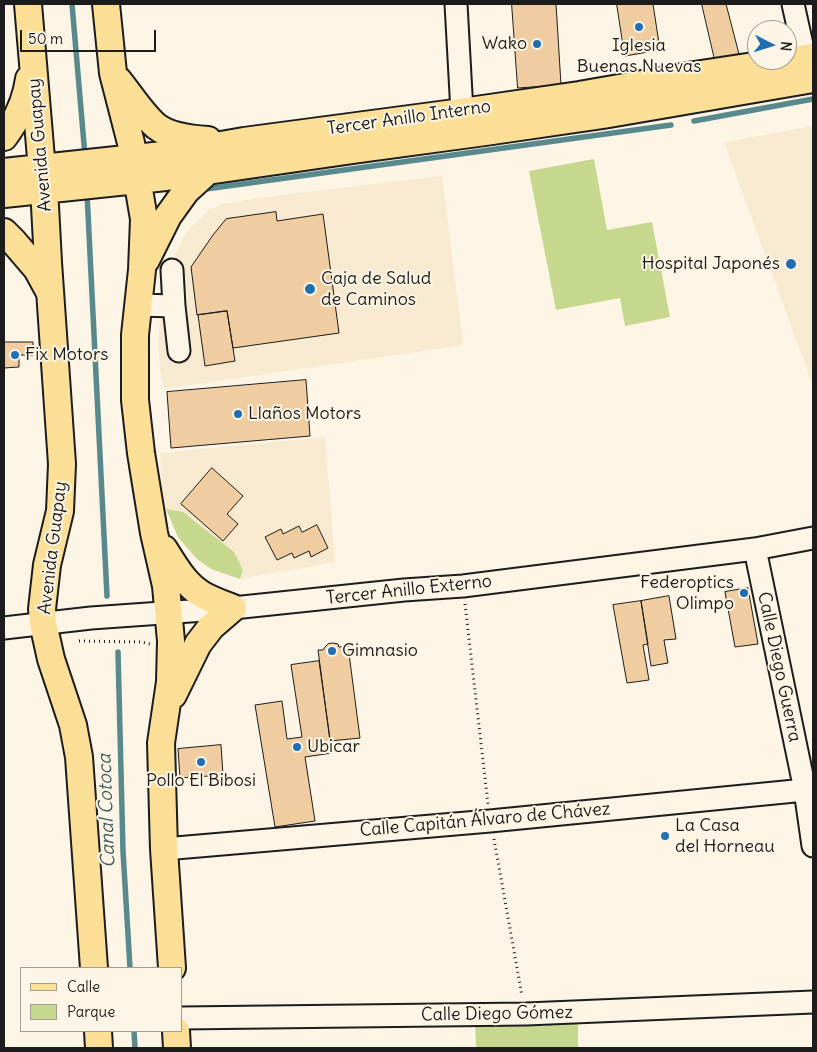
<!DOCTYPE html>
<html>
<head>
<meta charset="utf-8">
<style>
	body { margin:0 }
	#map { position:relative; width:817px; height:1052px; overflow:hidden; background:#fcf5e5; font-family:Delius,sans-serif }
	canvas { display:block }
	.frame { position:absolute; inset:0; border:5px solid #1c1c1c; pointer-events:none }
	.legend { position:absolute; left:20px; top:967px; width:162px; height:65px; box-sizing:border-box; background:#fcf5e5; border:1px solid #a29e95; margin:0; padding:6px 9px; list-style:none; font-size:15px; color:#1c1c1c }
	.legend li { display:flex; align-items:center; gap:10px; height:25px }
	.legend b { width:25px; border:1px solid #a29e95 }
	.north { position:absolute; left:747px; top:20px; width:50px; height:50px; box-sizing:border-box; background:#fcf5e5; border:1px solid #a29e95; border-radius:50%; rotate:95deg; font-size:14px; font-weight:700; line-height:20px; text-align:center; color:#1c1c1c }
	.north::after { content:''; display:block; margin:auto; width:18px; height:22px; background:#1f6fb2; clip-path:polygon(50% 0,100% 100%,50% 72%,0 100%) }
	.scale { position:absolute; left:20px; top:30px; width:136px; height:22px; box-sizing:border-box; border:2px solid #1c1c1c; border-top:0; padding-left:6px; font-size:15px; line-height:18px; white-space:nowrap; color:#1c1c1c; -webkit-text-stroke:4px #fcf5e5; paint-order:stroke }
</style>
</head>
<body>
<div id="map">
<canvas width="817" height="1052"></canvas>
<div class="frame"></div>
<ul class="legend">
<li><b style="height:6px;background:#fbdf96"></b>Calle</li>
<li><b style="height:14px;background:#c6d88d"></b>Parque</li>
</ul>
<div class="north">N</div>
<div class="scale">50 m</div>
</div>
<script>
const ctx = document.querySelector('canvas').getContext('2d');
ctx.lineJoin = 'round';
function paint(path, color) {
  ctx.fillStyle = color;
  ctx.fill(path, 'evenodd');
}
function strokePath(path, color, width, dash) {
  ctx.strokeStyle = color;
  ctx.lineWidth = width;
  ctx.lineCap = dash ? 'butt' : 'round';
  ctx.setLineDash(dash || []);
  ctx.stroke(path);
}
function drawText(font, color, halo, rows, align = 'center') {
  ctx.font = font + ' Delius,sans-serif';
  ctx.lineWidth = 4;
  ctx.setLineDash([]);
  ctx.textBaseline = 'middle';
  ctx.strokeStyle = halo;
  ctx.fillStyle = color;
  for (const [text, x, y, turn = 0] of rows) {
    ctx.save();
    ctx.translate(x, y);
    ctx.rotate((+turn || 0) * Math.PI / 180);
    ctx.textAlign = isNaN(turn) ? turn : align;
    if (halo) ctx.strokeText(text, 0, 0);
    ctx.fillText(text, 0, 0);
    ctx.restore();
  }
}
paint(new Path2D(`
	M813 126V386L724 142Z
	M442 176 463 345 164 389 160 370 158 340 160 321 166 279 176 253 185 235 191 227 208 211 222 204 281 195Z
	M325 437 335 562 240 579 211 569 197 559 178 537 166 509 162 487 160 453Z`), '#f8e9d1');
paint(new Path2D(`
	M594 159 607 230 652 222 670 317 625 326 620 298 556 310 529 171Z
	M166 509 183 512 234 552 243 570 240 579 211 569 197 559 178 537Z
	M475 1021H578V1048H476Z`), '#c6d88d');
strokePath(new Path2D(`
	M72 4 85 156
	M694 121 813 99
	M206 189 671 125
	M87 193 107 596
	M118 652 123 851 130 968
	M134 1031 135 1048`), '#58898c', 5.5);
const building = new Path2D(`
	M512 4H556L561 85 518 88Z
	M617 4H653L660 50 625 56Z
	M702 4H726L739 54 715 60Z
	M276 212 277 221 323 214 339 333 233 348 227 311 197 315 191 267 213 235 226 219Z
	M227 311 235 361 205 366 198 315Z
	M4 342H33V355H19V367L4 368Z
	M306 380 310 436 171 448 167 392Z
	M212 468 243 496 227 514 238 524 223 541 181 504Z
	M317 525 328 548 311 557 309 551 294 558 292 553 277 560 265 537 281 529 283 534 299 526 302 532Z
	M748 588 758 644 735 647 725 592Z
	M669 596 676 639 664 640 668 663 651 666 641 601Z
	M641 601 648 644 643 645 649 680 627 683 613 605Z
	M333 643 338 644 339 647 348 646 360 738 330 741 318 650H323L325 647 328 644Z
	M319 661 332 753 305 757 315 821 275 827 255 705 282 701 287 739 302 737 291 665Z
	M221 745 223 775 180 778 178 749Z`);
paint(building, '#efcda1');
strokePath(building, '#1c1c1c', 1);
const minor = new Path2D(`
	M456 4 462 112
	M793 4 805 58
	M172 270 174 306 179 351
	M138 305 174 306
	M755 549 805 790 813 846
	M4 628 91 618 233 608 404 590 463 586 755 549 813 538
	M164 849 490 821 805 790
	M181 1018 526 1014 813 1002`);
const major = new Path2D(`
	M28 4 45 206 48 262 62 464 60 511 47 565 42 609 43 623 51 659 73 725 79 757 94 968
	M106 4 113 73 131 143 144 219 142 270 135 335V400L141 453 154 533 166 586 171 641 170 682 161 743 164 849 172 968
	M119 81C131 96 142 114 156 126 170 137 192 139 208 140
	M4 137C17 120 26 100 29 79
	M4 172 163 155 244 141 462 112 579 95 688 76 813 57
	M4 194 166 177 353 150 485 132 603 115 813 79
	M4 232 13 241 37 269 49 291
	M146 260 168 216 186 191 209 170
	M164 549C175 566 185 585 203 595 212 600 223 604 233 608L211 627 198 644 173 695
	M98 1031 99 1048
	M176 1031 177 1048`);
strokePath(minor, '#1c1c1c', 25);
strokePath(major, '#1c1c1c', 30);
strokePath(new Path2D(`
	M465 604 488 804
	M79 641 142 642 150 644
	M494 839 522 996`), '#1c1c1c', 3, [1, 4]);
strokePath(minor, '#fcf5e5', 21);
strokePath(major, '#fbdf96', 26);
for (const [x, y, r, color] of [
	[639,27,5,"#1f6fb2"],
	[537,44,5,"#1f6fb2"],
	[791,264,6,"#1f6fb2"],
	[310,289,6,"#1f6fb2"],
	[15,355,5,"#1f6fb2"],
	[238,414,5,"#1f6fb2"],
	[744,593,5,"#1f6fb2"],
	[332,651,5,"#1f6fb2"],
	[297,747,5,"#1f6fb2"],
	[201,762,5,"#1f6fb2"],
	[665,836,5,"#1f6fb2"]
]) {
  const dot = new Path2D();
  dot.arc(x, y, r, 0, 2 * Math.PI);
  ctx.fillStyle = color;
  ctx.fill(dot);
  strokePath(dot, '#fcf5e5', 2);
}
drawText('18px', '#1c1c1c', '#fcf5e5', [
	["Wako",527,44,"right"],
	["Iglesia",639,46,"center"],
	["Buenas Nuevas",639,67,"center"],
	["Hospital Japonés",780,264,"right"],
	["Caja de Salud",321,279],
	["de Caminos",321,300],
	["Fix Motors",25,355],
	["Llaños Motors",248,414],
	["Federoptics",734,583,"right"],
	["Olimpo",734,604,"right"],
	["Gimnasio",342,651],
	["Ubicar",307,747],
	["Pollo El Bibosi",201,781,"center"],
	["La Casa",675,826],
	["del Horneau",675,847]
], 'left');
drawText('18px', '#1c1c1c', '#fcf5e5', [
	["Tercer Anillo Interno",409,118,-8],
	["Avenida Guapay",40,145,-95],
	["Avenida Guapay",53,548,-83],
	["Tercer Anillo Externo",409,590,-6],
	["Calle Diego Guerra",779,667,78],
	["Calle Capitán Álvaro de Chávez",485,820,-5],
	["Calle Diego Gómez",497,1014,-1]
]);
drawText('italic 19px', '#3f5b5d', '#fcf5e5', [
	["Canal Cotoca",107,811,-92]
]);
</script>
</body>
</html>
